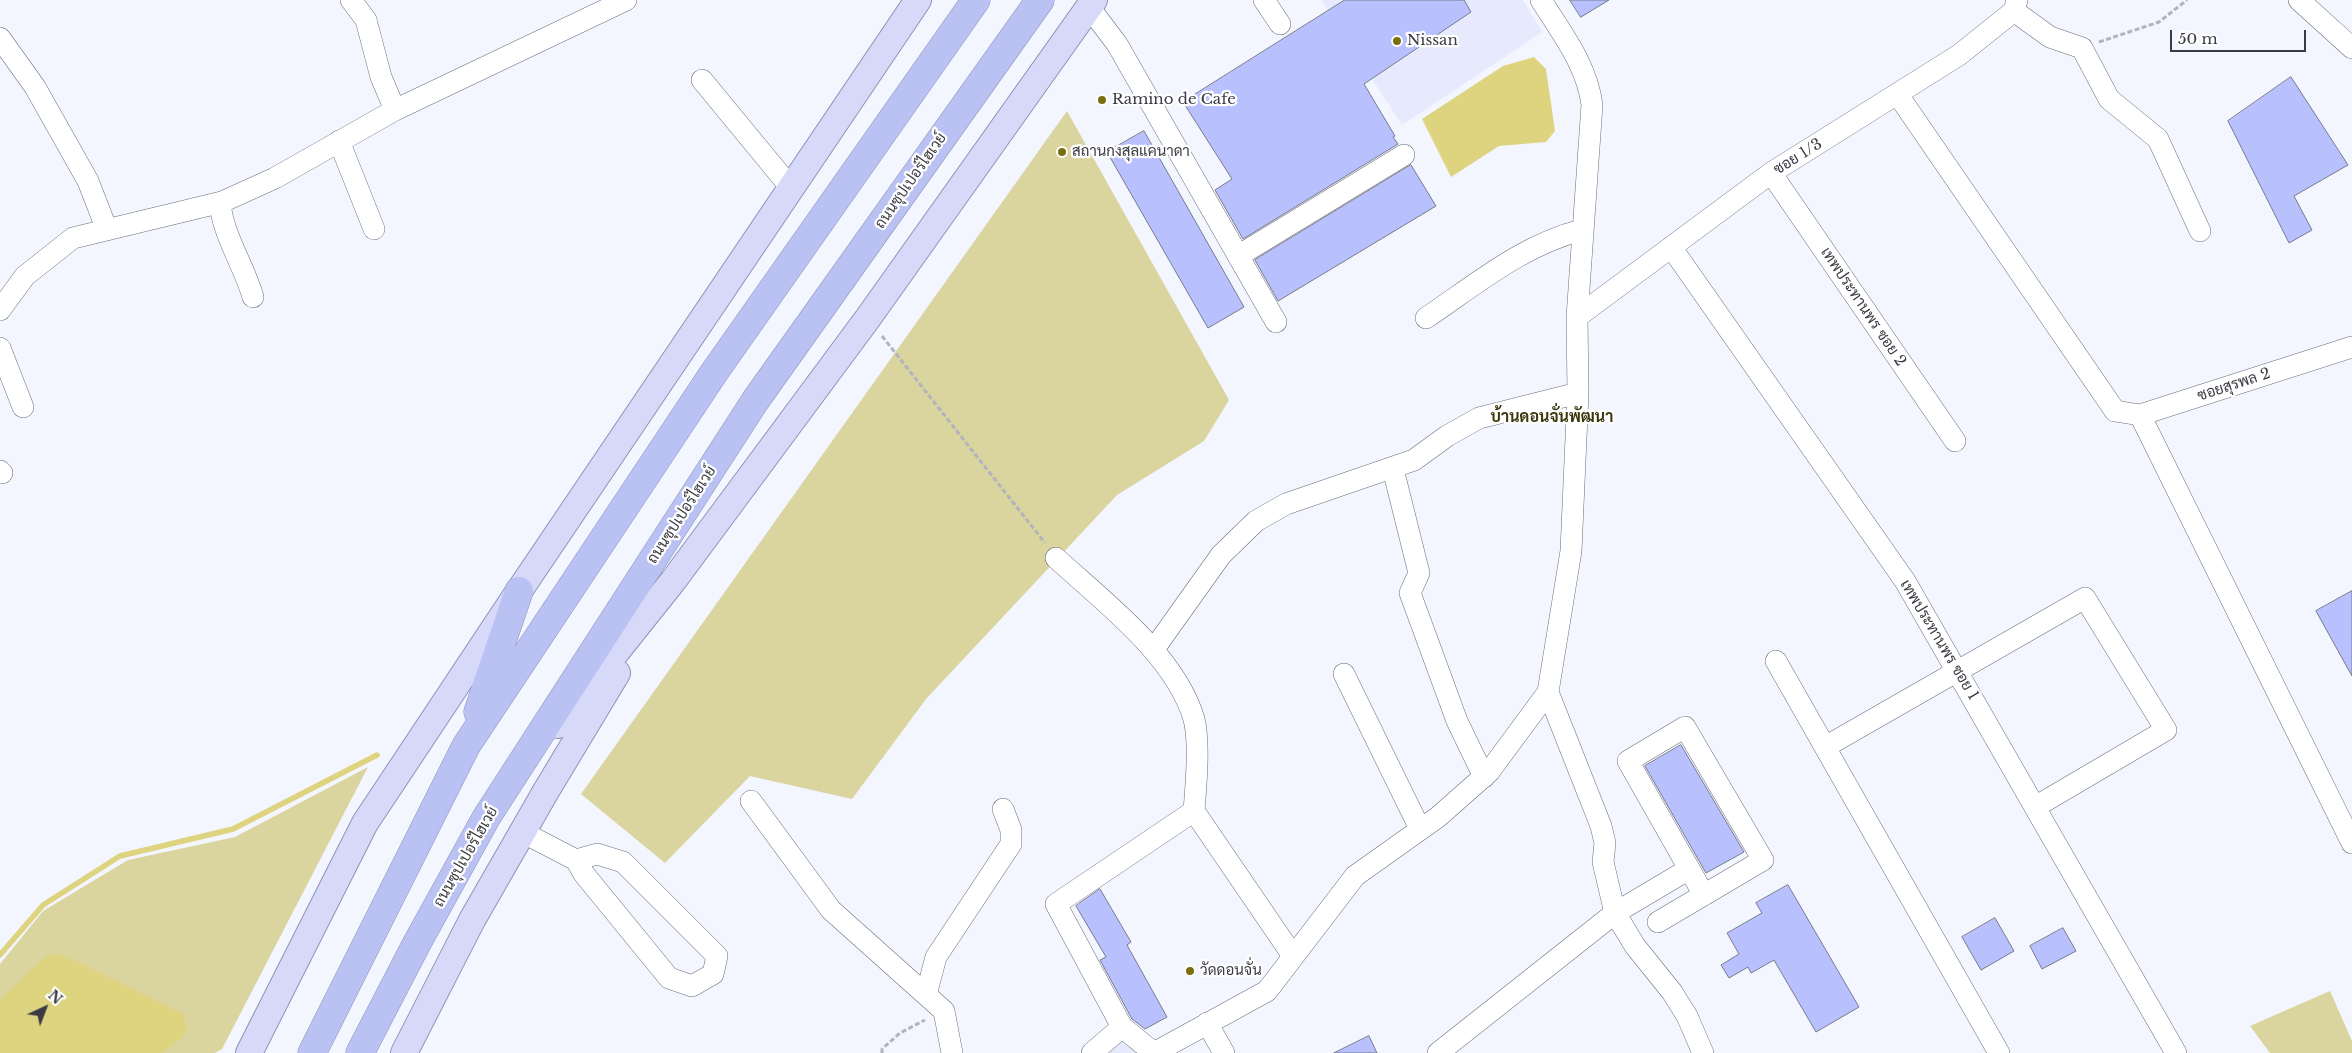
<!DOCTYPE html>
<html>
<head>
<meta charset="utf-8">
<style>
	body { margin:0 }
	#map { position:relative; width:2352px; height:1053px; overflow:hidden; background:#f3f5ff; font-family:"Libre Baskerville",serif }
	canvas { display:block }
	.north { position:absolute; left:20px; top:983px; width:50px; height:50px; -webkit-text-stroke:4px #fff; paint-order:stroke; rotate:43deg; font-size:14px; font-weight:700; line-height:20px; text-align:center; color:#3b3c43 }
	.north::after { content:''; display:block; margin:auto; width:18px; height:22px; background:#3b3c43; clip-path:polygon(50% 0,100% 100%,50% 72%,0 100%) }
	.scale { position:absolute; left:2170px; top:30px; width:136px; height:22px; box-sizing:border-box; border:2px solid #3b3c43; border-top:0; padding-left:6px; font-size:15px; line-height:18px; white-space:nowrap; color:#3b3c43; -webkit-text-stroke:4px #fff; paint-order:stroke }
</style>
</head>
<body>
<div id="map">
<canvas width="2352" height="1053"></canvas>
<div class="north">N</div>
<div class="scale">50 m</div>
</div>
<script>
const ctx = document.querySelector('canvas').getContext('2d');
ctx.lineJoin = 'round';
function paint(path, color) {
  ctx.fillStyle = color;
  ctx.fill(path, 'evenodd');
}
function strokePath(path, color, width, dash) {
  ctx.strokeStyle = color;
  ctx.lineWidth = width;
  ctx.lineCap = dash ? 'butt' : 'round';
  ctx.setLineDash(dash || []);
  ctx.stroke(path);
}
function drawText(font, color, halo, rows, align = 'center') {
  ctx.font = font + ' "Libre Baskerville",Sarabun,serif';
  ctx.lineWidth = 4.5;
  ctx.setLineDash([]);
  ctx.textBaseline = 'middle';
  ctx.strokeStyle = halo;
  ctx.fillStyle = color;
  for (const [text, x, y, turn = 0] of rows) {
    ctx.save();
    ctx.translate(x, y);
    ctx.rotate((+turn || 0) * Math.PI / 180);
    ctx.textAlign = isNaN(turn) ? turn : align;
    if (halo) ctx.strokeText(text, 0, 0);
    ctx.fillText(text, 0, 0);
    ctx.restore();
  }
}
paint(new Path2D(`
	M1321 0H1523L1542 32 1402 125Z
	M1131 1036 1142 1053H1105Z`), '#e7eafd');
paint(new Path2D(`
	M1067 111 1229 400 1204 441 1117 495 926 699 852 799 750 776 665 863 581 794Z
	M368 767 222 1049 215 1053H0V964L43 911 128 860 235 837Z
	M2330 991 2352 1041V1053H2270L2250 1026Z`), '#dad49f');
paint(new Path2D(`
	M1534 57 1546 69 1555 131 1546 142 1499 146 1451 177 1422 119 1503 66Z
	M61 954 183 1014 187 1030 180 1040 160 1053H0V1000L47 955Z`), '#ded37e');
strokePath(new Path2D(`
	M0 955 43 905 120 856 233 829 377 755`), '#ded37e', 5.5);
const building = new Path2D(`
	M1345 0H1464L1471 12 1364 84 1395 136 1393 137 1398 144 1243 239 1215 190 1232 179 1183 102Z
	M1570 0H1609L1581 17Z
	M2291 77 2348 165 2294 196 2312 230 2289 243 2228 121Z
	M1144 131 1244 307 1208 328 1107 152Z
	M1411 165 1436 206 1278 301 1255 260Z
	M2352 591V676L2316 611Z
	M1681 745 1744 852 1706 873 1645 766Z
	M1788 885 1859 1007 1816 1032 1774 960 1751 973 1748 967 1729 978 1721 965 1739 954 1727 933 1762 913 1756 903Z
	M1100 889 1131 942 1127 945 1167 1017 1145 1029 1132 1019 1100 960 1106 957 1076 906Z
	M1995 918 2014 951 1981 970 1962 937Z
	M2063 928 2076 951 2042 969 2030 946Z
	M1369 1036 1377 1053H1334Z`);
paint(building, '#b8c1fd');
strokePath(building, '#777a89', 1);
const minor = new Path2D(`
	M351 0 366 20 381 77 395 110
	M1264 0 1280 24
	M2299 0 2352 48
	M1089 7 1117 44 1276 322
	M2014 11 2050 37 2082 48 2109 99 2158 139 2200 231
	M0 38 35 87 88 181 107 230
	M702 80 791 188
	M1898 95 2115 411 2140 415 2352 347
	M339 141 374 229
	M1771 173 1955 441
	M220 203C223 236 244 265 253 297
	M1671 247 1905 581 2176 1053
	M1238 256 1404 155
	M0 310 25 276 73 238 222 202 275 178 395 110 626 0
	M1577 317 1771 173 1959 55 2014 11 2017 0
	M1426 318C1475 285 1524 244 1582 230
	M0 348 23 407
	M2140 415 2352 843
	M1393 469 1419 573 1410 593 1457 721 1484 777
	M0 471 2 473
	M1056 558C1104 602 1175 655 1194 719 1200 743 1196 786 1194 811
	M1154 649 1221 555 1256 521 1286 504 1414 460 1447 436 1479 418 1578 393
	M1776 661 1999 1053
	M1344 674 1420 829
	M1548 692 1601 826 1605 843 1603 862 1615 913 1635 946 1672 992 1687 1016 1703 1053
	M1825 747 2085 598 2166 730 2035 807
	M751 801 831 910 944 1011 952 1053
	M1194 811 1293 956
	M522 832 576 860 597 854 623 862 717 956 713 974 692 986 669 978 584 874 576 860
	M1658 922 1763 860 1685 727 1628 761 1704 895
	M926 995 936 957 1011 844V830L1003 809
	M1207 1023 1224 1053
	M1122 1027 1154 1053
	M1092 1053 1122 1027 1056 904 1194 811
	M1154 1053 1267 991 1355 876 1438 817 1489 772 1548 692 1571 551 1578 393 1577 317 1592 105C1587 65 1562 34 1541 0
	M1438 1053 1615 913 1689 869`);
const major = new Path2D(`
	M558 725 673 581 868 318 1094 0
	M249 1053 365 823 519 591 918 0
	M404 1053 472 920 546 791 617 673`);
const highway = new Path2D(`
	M478 712 519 591
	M312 1053 466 746 713 374 976 0
	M360 1053 417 943 486 818 755 401 1040 0`);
strokePath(minor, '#6b6d7b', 22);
strokePath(major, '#8e93b6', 28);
strokePath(highway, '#8e93b6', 29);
strokePath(new Path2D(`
	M2099 42 2159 22 2187 0
	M882 336 1045 543
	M882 1053V1049L900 1033 925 1020`), '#b2b3bc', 3, [5, 2.5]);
strokePath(minor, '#fff', 21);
strokePath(major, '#d6daf8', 26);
strokePath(highway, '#bac2f4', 28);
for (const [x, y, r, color] of [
	[1397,41,5,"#7a6f0f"],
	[1102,100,5,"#7a6f0f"],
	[1062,152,5,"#7a6f0f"],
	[1190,971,5,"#7a6f0f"]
]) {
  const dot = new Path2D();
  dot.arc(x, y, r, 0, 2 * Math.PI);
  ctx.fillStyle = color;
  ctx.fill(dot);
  strokePath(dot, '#fff', 2);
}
drawText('15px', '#3b3c43', '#fff', [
	["Nissan",1407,41],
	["Ramino de Cafe",1112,100],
	["สถานกงสุลแคนาดา",1072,152],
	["วัดดอนจั่น",1200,971]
], 'left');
drawText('15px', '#3b3c43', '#fff', [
	["ซอย 1/3",1798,157,-32],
	["ถนนซุปเปอร์ไฮเวย์",911,181,-55],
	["เทพประทานพร ซอย 2",1863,307,56],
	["ซอยสุรพล 2",2234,385,-18],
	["ถนนซุปเปอร์ไฮเวย์",682,515,-57],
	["เทพประทานพร ซอย 1",1939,640,59],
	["ถนนซุปเปอร์ไฮเวย์",466,857,-60]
]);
drawText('bold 16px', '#3b360b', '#fff', [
	["บ้านดอนจั่นพัฒนา",1552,417]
]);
</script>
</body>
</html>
